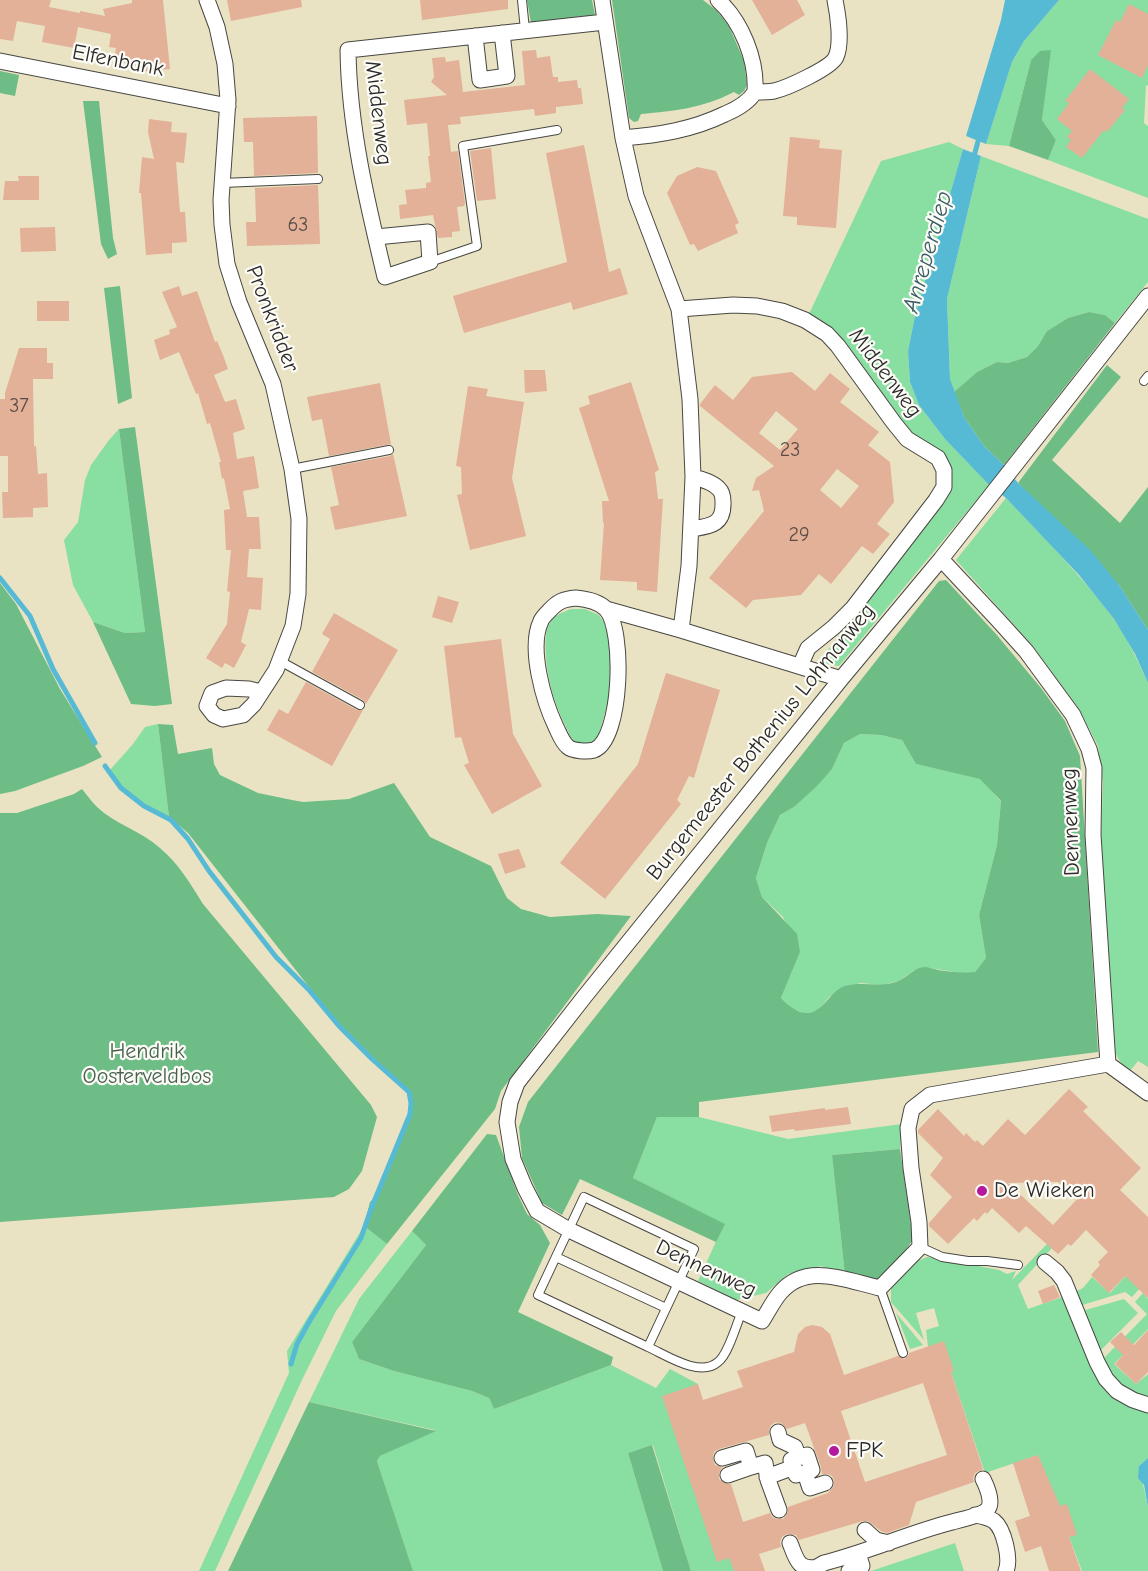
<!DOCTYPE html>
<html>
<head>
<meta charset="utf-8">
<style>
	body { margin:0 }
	canvas { display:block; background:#e9e3c3 }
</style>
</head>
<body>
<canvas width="1148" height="1571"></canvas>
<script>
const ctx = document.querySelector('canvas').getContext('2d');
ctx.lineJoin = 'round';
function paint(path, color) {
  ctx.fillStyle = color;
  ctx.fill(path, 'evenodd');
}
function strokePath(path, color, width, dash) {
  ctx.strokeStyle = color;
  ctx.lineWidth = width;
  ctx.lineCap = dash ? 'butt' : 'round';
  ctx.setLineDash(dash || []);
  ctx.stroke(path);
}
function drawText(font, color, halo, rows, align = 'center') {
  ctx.font = font + ' "Comic Neue",sans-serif';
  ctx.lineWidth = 4.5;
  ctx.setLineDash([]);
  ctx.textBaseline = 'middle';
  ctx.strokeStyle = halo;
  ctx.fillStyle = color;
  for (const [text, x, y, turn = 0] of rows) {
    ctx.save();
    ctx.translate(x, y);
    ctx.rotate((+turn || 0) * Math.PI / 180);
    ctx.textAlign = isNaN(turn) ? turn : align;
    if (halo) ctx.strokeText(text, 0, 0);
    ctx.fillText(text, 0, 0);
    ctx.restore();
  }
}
paint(new Path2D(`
	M1059 0H1148V85L1146 86 1144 123 1148 126V198L1048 160 1056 140 1042 120 1050 50 1031 60 1009 146 986 144 1012 62 1024 41Z
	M949 142 963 149 915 316 908 351 910 382 919 405 945 439 989 485 839 666 818 663 947 493 951 479 907 430 835 330 809 314 881 161Z
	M981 156 1148 219V282L1115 323 1105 315 1089 312 1068 318 1047 331 1038 346 1027 357 1008 363 997 362 977 372 954 392 950 379 947 299Z
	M119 429 145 632 125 633 93 622 73 585 64 540 78 522 85 480 91 465 109 440Z
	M1006 498C1043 537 1081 575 1113 618 1127 638 1138 661 1148 683V1067L1138 1061 1130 1071 1121 1063 1111 1046 1101 840 1103 783 1098 746 1079 709 1033 646 956 560Z
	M571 609H585L599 615 607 627 609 638 611 661 608 702 599 734 594 742 586 746 577 743 571 738C565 724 557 710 553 695 548 678 540 635 551 621 556 614 564 612 571 609Z
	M158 724 169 817C145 806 122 795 109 771L133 744 145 727Z
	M860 734 881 735 902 740 916 764 981 779 1001 802 997 845 979 915 986 958 975 972 961 973 924 967 913 971 899 981 882 985 860 983 829 997 819 1010 806 1014 792 1008 781 998 800 952 783 917 762 897 756 878 767 843 780 815 794 807 832 769 844 743Z
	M657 1117H699L788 1139 902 1124 900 1149 832 1155 845 1275 821 1266 788 1274 766 1293 736 1300 698 1281 724 1224 633 1178Z
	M364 1226 387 1244 336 1311 301 1382 215 1571H199L289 1373 287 1351Z
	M412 1231 426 1245 352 1342 359 1359 394 1371 472 1391 489 1398 494 1409 611 1365 656 1388 670 1369 698 1384 678 1400 740 1571H691L653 1445 628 1453 663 1571H413L377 1461 380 1456 435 1430 309 1402 359 1299Z
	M1047 1244 1052 1248 1018 1285 1028 1309 1065 1296 1099 1379 1107 1392 1118 1399 1148 1411V1458L1139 1466 1148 1507V1571H1082L1038 1455 985 1473 951 1372 954 1371 928 1347 926 1330 939 1326 934 1308 916 1313 924 1340 891 1302V1289L895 1281 915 1262 927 1257 937 1258 999 1270 1007 1274 1016 1271 1012 1280Z
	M1137 1263 1148 1279 1132 1297 1125 1292 1079 1306 1075 1292 1083 1288 1092 1277 1110 1293Z
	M1143 1293 1148 1299V1329L1114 1364 1136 1384 1148 1374V1399L1124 1388 1110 1373 1103 1359 1147 1314 1135 1302Z
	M1124 1299 1138 1313 1099 1352 1082 1311Z
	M896 1313 923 1345 910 1349Z
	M955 1543 964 1571H871Z`), '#89dea1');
paint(new Path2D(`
	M527 0H592L595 15 531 23Z
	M612 0H703L716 10 729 26 744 61 747 85 744 91 739 95 734 92C703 108 675 111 641 114L638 121 634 122 629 118Z
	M1051 50 1042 120 1056 140 1048 160 1009 146 1031 60 1040 51Z
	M0 71 19 75 15 96 0 93Z
	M83 101H99L113 238 117 254 108 259 101 244Z
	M120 286 132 398 118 404 104 288Z
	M1089 312 1105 315 1115 323 1004 465 984 446 964 417 954 392 977 372 997 362 1008 363 1027 357 1038 346 1047 331 1068 318Z
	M1107 365 1121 377 1052 460 1120 523 1148 487V630L1119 585 1018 483Z
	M135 427 172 704 155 706 131 704 93 622 125 633 145 632 119 429Z
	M946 580 996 634 1041 688 1065 721 1080 756 1098 1052 699 1102V1117H657L633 1178 725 1224 716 1242 580 1179 562 1215 542 1203 522 1158 519 1127 528 1102 939 581ZM860 734 881 735 902 740 916 764 980 779 1001 801 997 845 979 915 986 958 975 972C962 973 951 972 938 970 934 969 929 967 924 967 913 968 906 979 896 982 877 988 864 981 845 986 830 991 825 1010 809 1013 798 1014 788 1005 781 998L800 952 797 934 762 897 756 878 767 843 780 815 794 807 817 786 832 769 844 743Z
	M0 583 16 604 60 689 102 757 83 766 15 791 0 794Z
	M158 724 173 725 178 754 212 748 214 764 220 775 258 793 292 800 303 802 349 799 394 783 430 837 491 866 507 898 521 909 550 917 597 914 631 916 501 1091 495 1109 387 1244 364 1226 370 1202 375 1197 413 1107 412 1095 335 1020 188 833 169 817Z
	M82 789C87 795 92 802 97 807 115 824 141 831 160 848 179 864 190 883 203 904L371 1105 377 1117 362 1171 349 1189 334 1197 0 1222V813H17L74 794Z
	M487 1134 496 1135 518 1195 527 1214 540 1225 550 1243 518 1312 613 1357 611 1365 494 1409 489 1398 472 1391 394 1371 359 1359 352 1342 426 1245 412 1231Z
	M900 1149 913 1239 901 1258 876 1285 845 1275 832 1155Z
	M309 1402 436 1431 380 1456 377 1461 413 1571H228Z
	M652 1445 691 1571H663L628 1453Z`), '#6ebd87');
paint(new Path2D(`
	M1005 0H1059L1024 41 1012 62 986 144 966 136 1001 20Z
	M963 149 981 156 947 299 950 379 964 417 984 446 1004 465 1018 483 1091 551 1119 585 1148 630V683L1135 654 1114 619 1079 575 1006 498 989 485 945 439 919 405 910 382 908 351 915 316Z
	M1148 1458V1507L1144 1485 1138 1478 1139 1466Z`), '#57bad5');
strokePath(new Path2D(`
	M973 160 980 134
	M0 578 30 616 53 669 95 743
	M105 766 121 788 144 806 171 820 188 839 209 871 276 957 309 990 339 1026 372 1059 409 1092 411 1103 410 1114 371 1209 361 1238 309 1322 297 1344 291 1364`), '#57bad5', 5);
paint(new Path2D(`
	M0 0H51L49 7 80 13V11L105 16 103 9 132 3V0H163L170 69 140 72 139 65 114 61 116 48 109 47 111 34 78 27 74 48 42 42 45 26 17 21 13 41 0 39Z
	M227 0H301L302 7 231 21Z
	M420 0H508V9L422 20Z
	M752 0H797L805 15 772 35Z
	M1129 4 1148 14V65L1142 78 1098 55 1116 20 1120 22Z
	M536 50 537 58 550 56 553 77H558V82L577 80 578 88H581L583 104 556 107V113L535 116 534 109 460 117 461 124 448 125 451 152 458 151 465 203 464 206 457 207 460 231 452 232V237L438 238 433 215 400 219 399 205 407 204 405 190 426 188V183L431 182 428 156H430L427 123 407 125 404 100 447 95 431 82 434 77 432 58 445 57 446 62 459 60 463 92 525 85 522 51Z
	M1090 69 1129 99 1122 108 1125 110 1107 132 1104 130 1082 158 1066 147 1071 140 1067 137 1072 131 1057 119 1069 103 1065 101Z
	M317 116 318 173 254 176 253 142H244L243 118Z
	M149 119 172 122 171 132 187 133 184 163 176 162 180 212H185L187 242 172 243V253L146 255 141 193H139L142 157 154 159 148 132Z
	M790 137 820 140 819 148 842 150 836 228 797 225V217L783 216Z
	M584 145 609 272 620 268 628 294 573 310 571 302 464 333 453 296 567 262 546 153Z
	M491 148 496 199 477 201 470 151Z
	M697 167 716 171 739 223 735 225 738 233 698 251 694 244 690 245 667 193 677 176Z
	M18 176H39V200H3L5 181H19Z
	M318 185 320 244 247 246 246 222H256L255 188Z
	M55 227 56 251 21 252 20 228Z
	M179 286 182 296 197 291 215 342 217 341 223 355 228 369 214 375 225 402 236 399 245 429 233 433 237 459 254 456 259 488 243 491 247 517H259L261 549H249L247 577 263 578 261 610 249 609 241 642 246 645 234 668 225 663 222 668 206 658 227 624 230 592 227 591 231 550H226L224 510 230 509 224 478 222 479 219 462H221L210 423 207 424 198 393 196 394 179 352 160 360 154 340 170 334 169 330 177 327 162 292Z
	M37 301H69V321H37Z
	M19 348H47V363H53V379H33L34 446H36L38 474 47 473 48 507 33 508V517L3 518 2 492H8V456H0V399H5V393Z
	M524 370H545L547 391 525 393Z
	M792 372 815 391 830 373 850 389 840 402 879 432 868 445 890 462 894 502 877 524 890 534 873 554 862 546 831 584 819 574 801 595 753 600 746 608 709 578 764 511 759 490 752 491 756 478 774 466 700 406V404L715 385 733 400 752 377ZM776 411 798 429 780 450 759 433ZM837 469 859 486 841 508 820 490Z
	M631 382 659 470 655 472 658 499H663L657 592 637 590V582L600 580 604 523H603L602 501H609L579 408 590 404 588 396Z
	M380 383 391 444 329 456 322 419 312 421 307 397Z
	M468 386 488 389 486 396 524 402 512 478 526 536 470 550 457 495 462 494 461 467 456 466Z
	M393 454 407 516 335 530 330 507 339 505 331 467 390 456Z
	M438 596 459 602 452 623 432 617Z
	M334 613 398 650 366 704 363 700 312 672 330 639 322 634Z
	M501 639 513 734 542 786 492 814 464 765 469 763 461 737 455 738 444 646Z
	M666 673 720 690 694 778 689 776 677 800 681 804 605 899 560 863 638 764Z
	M306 682 357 710H363L332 766 267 730 279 709 288 714Z
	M519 849 526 867 505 874 498 854Z
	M1069 1089 1088 1107 1083 1111 1141 1168 1120 1190 1148 1217V1298L1125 1276 1109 1293 1091 1275 1100 1265 1098 1262 1108 1252 1086 1230 1071 1246 1068 1244 1058 1254 1026 1226 1019 1233 992 1208 987 1214 985 1212 977 1221 974 1218 948 1244 929 1226V1223L952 1197 930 1175 943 1158 918 1133V1130L938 1109 964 1136 966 1133 975 1142 977 1140 983 1146 1008 1119 1025 1135ZM1058 1182 1078 1198 1053 1225 1008 1183Z
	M848 1107 851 1124 795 1131 794 1129 772 1132 769 1116 825 1108V1110Z
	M1054 1285 1060 1297 1043 1304 1038 1291Z
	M812 1325 822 1327 830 1334 844 1375 898 1356 904 1359 908 1356 909 1353 944 1341 954 1371 951 1372 983 1469 975 1473 973 1478 974 1482 916 1502 909 1525 887 1533 881 1531 868 1521H863L799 1540 796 1535 787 1534 782 1537 780 1542 781 1547 759 1554 765 1571H734L729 1558 717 1562 662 1396 698 1384 703 1400 743 1387 737 1371 794 1352 798 1334 805 1327ZM923 1383 947 1455 865 1482 841 1411ZM776 1422 781 1423 787 1429 805 1423 821 1467 822 1474H828L832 1476 834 1480V1486L828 1493 788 1507V1512L783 1519H777L772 1517 770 1513 743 1522 731 1484H726L719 1479V1473L722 1467 715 1465 713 1460V1455L715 1451 719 1449 769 1435V1430L771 1425Z
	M1148 1330V1372L1136 1384 1115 1364 1123 1355 1110 1342 1121 1332 1134 1345Z
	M1038 1455 1060 1506 1067 1504 1077 1535 1069 1537 1081 1571H1049L1041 1546 1025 1552 1015 1521 1030 1516 1013 1463Z`), '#e3b098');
const lane = new Path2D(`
	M522 0 525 30
	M222 183 318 179
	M430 262 477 246 463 146 557 130
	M1144 381 1148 376
	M292 469 389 450
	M280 661 360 705
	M584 1197 694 1249 648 1347 538 1295Z
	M920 1247 942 1257 968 1261H987L1018 1265
	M556 1257 666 1308
	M880 1288 903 1353
	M648 1347C666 1355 700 1378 718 1362 728 1355 737 1323 742 1311`);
const street = new Path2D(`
	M207 0 217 27 225 64 228 100 221 200 222 225 227 264 239 302 273 384 292 469 299 519 298 594 293 626 276 670 254 704 243 715 223 719 214 715 207 706 212 693 226 688 249 689 261 692
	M602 0 623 138 636 196 679 309 690 399 693 477 689 566 681 630
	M718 0C742 22 757 60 755 92 762 92 768 92 774 91 787 88 831 68 836 57 842 43 838 15 835 0
	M475 36 480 80 507 76 502 33
	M0 61 228 106
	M623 138C659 135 692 130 725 114 737 109 748 103 755 92
	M376 237 428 232 430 262 385 277C367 202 349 127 348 50L605 22
	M1148 296 941 559 841 679 585 996 517 1083 510 1102 507 1122 513 1159 525 1188 537 1211 569 1230 762 1321C768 1312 773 1301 780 1293 806 1261 848 1281 880 1288L920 1247 919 1222 911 1168 908 1128 912 1109 930 1095 1108 1064 1148 1093
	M679 309 733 305 757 306 782 311 805 320 827 334 838 346 894 423 907 439 938 458 944 470V487L936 500 853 608 834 627 808 648 800 666
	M692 529C710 526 724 525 723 502 723 498 722 492 719 489 713 482 701 479 693 477
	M941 559 998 620 1026 651 1073 715 1089 749 1094 768 1093 835 1108 1064
	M576 598C587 599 598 601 606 609 625 629 622 740 594 750 587 752 573 751 568 747 562 742 559 733 556 727 544 702 528 648 541 621 542 618 546 614 549 611 558 601 564 599 576 598Z
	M606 609 681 630 841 679
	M1045 1262 1057 1272 1064 1281 1097 1362 1106 1379 1117 1391 1133 1400 1148 1405
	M778 1432 780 1440 795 1447 798 1458
	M722 1458 746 1451 751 1467 728 1475
	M751 1467 765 1463 768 1480 779 1510
	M794 1467 791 1460 807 1455 812 1470 805 1473
	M767 1477 794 1467 796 1475 805 1473 810 1488 825 1483
	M975 1515C982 1516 988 1517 994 1521 1004 1529 1011 1559 1006 1571
	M865 1530 876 1540 889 1543
	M790 1543C796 1558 798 1571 817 1567
	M813 1571 817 1567 824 1563C868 1552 909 1533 952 1522 960 1520 982 1515 987 1510 994 1503 987 1487 983 1479
	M849 1571 862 1566 858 1553`);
strokePath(lane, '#484742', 10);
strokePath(street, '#484742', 17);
strokePath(lane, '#fff', 8);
strokePath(street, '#fff', 15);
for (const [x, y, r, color] of [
	[982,1191,6,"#b5179e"],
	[834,1451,6,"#b5179e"]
]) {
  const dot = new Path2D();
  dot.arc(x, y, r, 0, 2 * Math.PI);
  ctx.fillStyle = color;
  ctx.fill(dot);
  strokePath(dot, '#fdfcf7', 2);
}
drawText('20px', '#594c46', null, [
	["63",298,225],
	["37",19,406],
	["23",790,450],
	["29",799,535]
]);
drawText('22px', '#2b2b2b', '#fdfcf7', [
	["Elfenbank",118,61,11],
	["Middenweg",378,113,83],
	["Pronkridder",272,319,69],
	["Middenweg",885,373,53],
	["Burgemeester Bothenius Lohmanweg",761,742,-51],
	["Dennenweg",1071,822,-92],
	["Dennenweg",706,1269,25]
]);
drawText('22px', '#47614e', '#fdfcf7', [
	["Hendrik",147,1052],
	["Oosterveldbos",147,1077]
]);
drawText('22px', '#2b2b2b', '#fdfcf7', [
	["De Wieken",994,1191],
	["FPK",846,1451]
], 'left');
drawText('italic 24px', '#3a5d66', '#fdfcf7', [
	["Anreperdiep",928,252,-74]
]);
</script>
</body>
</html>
